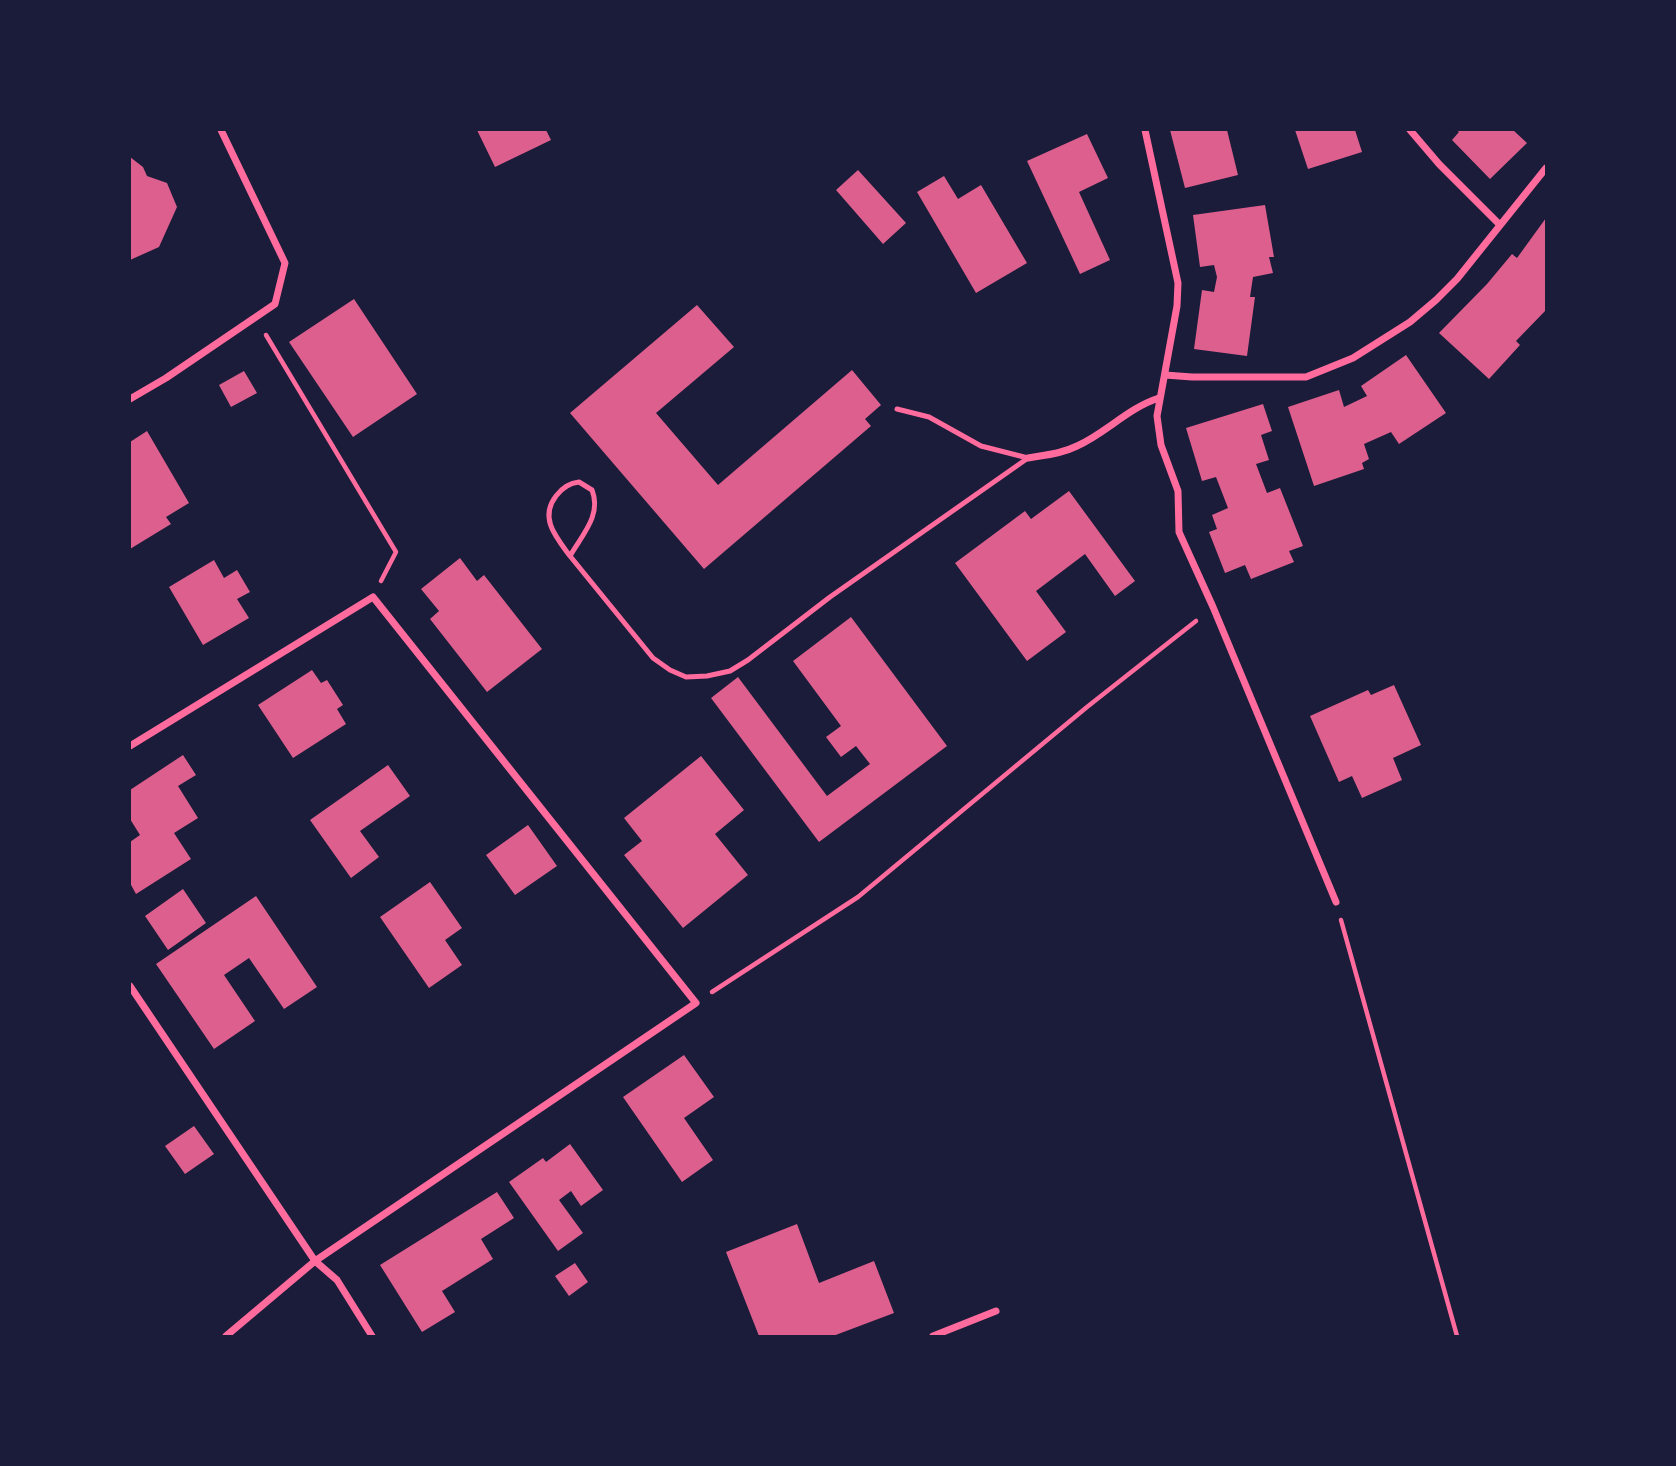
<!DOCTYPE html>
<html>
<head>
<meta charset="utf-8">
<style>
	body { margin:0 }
	#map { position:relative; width:1676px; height:1466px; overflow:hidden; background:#1b1b3a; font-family:Overpass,sans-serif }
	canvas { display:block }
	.frame { position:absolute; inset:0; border:131px solid #1b1b3a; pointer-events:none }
</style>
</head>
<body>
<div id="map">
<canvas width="1676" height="1466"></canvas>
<div class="frame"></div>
</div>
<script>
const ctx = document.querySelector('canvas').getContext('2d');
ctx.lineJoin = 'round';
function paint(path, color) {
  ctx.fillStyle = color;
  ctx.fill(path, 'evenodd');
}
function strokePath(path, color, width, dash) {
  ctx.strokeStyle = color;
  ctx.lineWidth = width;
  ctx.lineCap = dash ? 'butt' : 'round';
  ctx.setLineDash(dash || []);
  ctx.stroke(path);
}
paint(new Path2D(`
	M477 130H546L551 140 495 167Z
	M1170 130H1227L1238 175 1185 188Z
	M1295 130H1355L1362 152 1308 169Z
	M1456 130H1513L1527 143 1490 179 1452 140 1459 132Z
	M1087 134 1108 178 1079 192 1110 260 1080 274 1027 161Z
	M130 157 143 167 147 176 167 183 177 207 159 247 130 260Z
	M858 170 906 223 883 244 836 190Z
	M944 176 958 199 981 185 1027 263 976 293 917 192Z
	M1265 205 1274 257H1269L1273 273 1253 277 1250 297H1255L1247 356 1194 349 1202 290 1214 292 1217 277 1214 265 1200 267 1193 215Z
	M1546 218V310L1516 341 1520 345 1489 379 1439 333 1487 284 1512 254 1517 258Z
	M354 299 417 394 353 437 289 342Z
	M697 305 734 347 656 413 718 485 852 370 881 405 865 419 871 426 704 569 570 413Z
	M1406 355 1446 413 1399 444 1391 432 1364 444 1369 459 1362 463 1364 469 1314 486 1288 407 1339 390 1344 407 1367 396 1361 386Z
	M244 371 257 393 231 407 219 385Z
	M1263 404 1272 431 1261 435 1269 460 1256 464 1267 493 1280 488 1303 546 1289 551 1294 562 1251 579 1245 565 1225 573 1209 532 1217 529 1212 515 1228 508 1216 477 1202 481 1186 428Z
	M147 431 189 503 166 517 171 524 130 549V442Z
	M1069 491 1135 581 1115 596 1085 554 1036 591 1066 632 1027 661 955 563 1025 511 1031 519Z
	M460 558 477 581 484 575 542 649 487 692 430 619 439 611 421 589Z
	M214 560 224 578 237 570 250 592 237 599 249 618 203 645 169 587Z
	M851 617 947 746 819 842 711 698 738 677 827 796 870 764 856 746 841 757 826 737 841 726 793 661Z
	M312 670 321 683 327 680 343 705 337 709 346 724 293 758 258 705Z
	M1394 685 1421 745 1393 758 1402 780 1362 798 1352 776 1339 782 1310 716 1368 690 1371 695Z
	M183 755 196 775 178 786 198 818 174 833 191 859 136 894 130 883V842L140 835 130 819V790Z
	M701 756 744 810 715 834 748 875 683 928 624 855 642 841 624 818Z
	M388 765 410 796 360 831 379 857 351 878 310 820Z
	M528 825 557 866 515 895 486 855Z
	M430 882 462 928 445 940 462 965 429 988 380 917Z
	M183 889 206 923 168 950 145 916Z
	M256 896 317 987 284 1009 249 958 224 975 255 1021 214 1049 156 964Z
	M684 1055 714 1097 684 1118 713 1160 682 1182 623 1097Z
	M194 1126 214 1154 185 1174 165 1146Z
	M570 1144 603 1190 581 1206 571 1191 559 1200 583 1233 558 1251 509 1182 543 1158 546 1162Z
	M497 1192 514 1218 481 1239 493 1259 442 1291 455 1312 422 1332 380 1265Z
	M797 1224 819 1283 874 1261 894 1313 833 1336H759L726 1252Z
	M575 1263 588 1282 569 1296 555 1276Z`), '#dd5f8e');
strokePath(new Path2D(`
	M266 335 396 552 381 581
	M1341 920 1457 1336
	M712 992 858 897 1087 707 1196 621`), '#ff6b9d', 4.5);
strokePath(new Path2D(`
	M897 409 929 417 981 446 1028 458
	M570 556C556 537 539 518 556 496 562 488 569 483 579 482L592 490C602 515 582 535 570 556L653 658 670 670 686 677 707 676 730 671 748 660 830 597 1028 458`), '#ff6b9d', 5);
strokePath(new Path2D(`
	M1145 130 1178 283 1177 306 1157 416 1161 445 1178 491 1179 532 1213 607 1336 902
	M1410 130 1439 164 1500 225
	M1165 375 1192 377H1306L1353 358 1410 322 1436 300 1457 279 1546 168
	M130 399 166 378 275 304 285 263 221 130
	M1028 458C1045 455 1061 454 1077 446 1106 433 1128 408 1159 398
	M130 746 373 597 696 1003 315 1261 226 1336
	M130 986 315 1261 337 1280 372 1336
	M933 1336 996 1311`), '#ff6b9d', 7);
</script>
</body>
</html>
